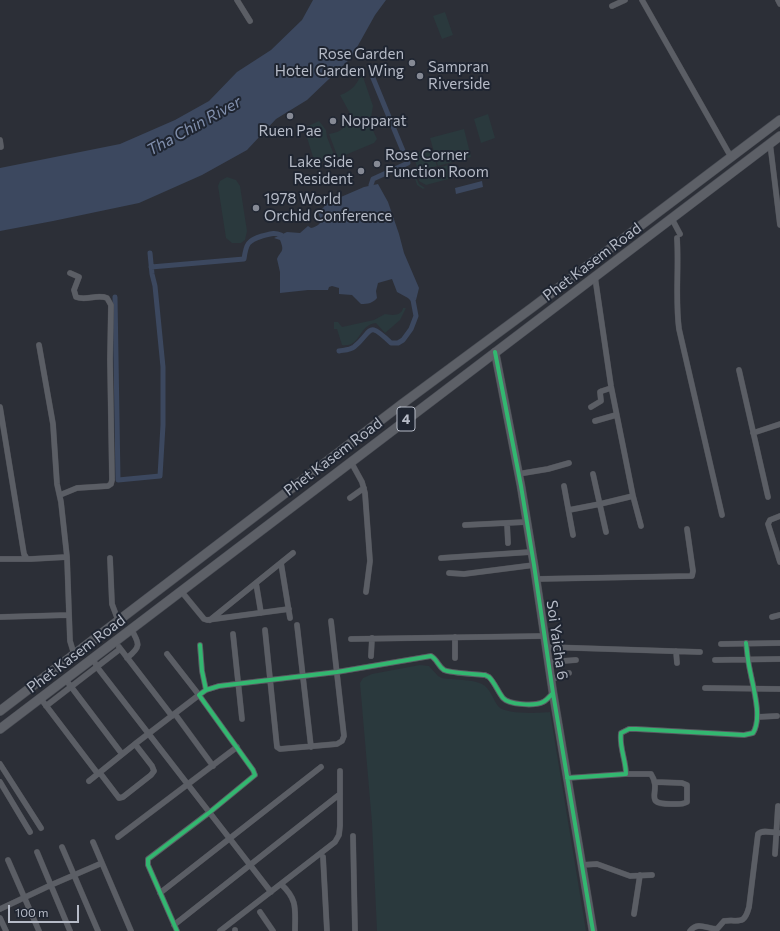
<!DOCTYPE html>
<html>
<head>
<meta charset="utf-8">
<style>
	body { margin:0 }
	#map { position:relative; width:780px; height:931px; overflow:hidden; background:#2c2f37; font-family:Commissioner,sans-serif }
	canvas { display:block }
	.scale { position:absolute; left:8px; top:905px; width:71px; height:18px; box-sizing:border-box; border:2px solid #b6bbc7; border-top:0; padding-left:5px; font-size:12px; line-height:14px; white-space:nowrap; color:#b6bbc7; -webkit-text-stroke:3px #1f2531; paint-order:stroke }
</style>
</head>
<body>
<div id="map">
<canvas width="780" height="931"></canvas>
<div class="scale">100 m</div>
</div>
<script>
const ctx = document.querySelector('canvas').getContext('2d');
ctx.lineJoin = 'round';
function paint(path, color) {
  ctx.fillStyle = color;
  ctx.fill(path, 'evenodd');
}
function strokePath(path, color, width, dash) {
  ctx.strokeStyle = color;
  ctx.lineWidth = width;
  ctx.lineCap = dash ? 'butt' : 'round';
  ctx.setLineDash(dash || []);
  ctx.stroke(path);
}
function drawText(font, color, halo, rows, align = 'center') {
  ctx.font = font + ' Commissioner,sans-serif';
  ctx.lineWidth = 4;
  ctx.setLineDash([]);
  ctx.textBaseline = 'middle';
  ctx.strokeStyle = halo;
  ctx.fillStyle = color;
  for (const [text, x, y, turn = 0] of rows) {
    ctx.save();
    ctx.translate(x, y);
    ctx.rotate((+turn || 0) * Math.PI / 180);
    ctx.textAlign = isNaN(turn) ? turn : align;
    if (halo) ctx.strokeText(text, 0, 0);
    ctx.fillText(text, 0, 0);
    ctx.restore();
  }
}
paint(new Path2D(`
	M445 12 453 35 442 39 433 16Z
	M362 74 373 106 370 124 377 139 374 143 338 158 329 134C342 132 345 127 352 117L340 95C352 91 356 85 362 74Z
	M488 114 495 138 481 143 474 119Z
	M319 121 326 130 327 137 336 160H331L325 163 320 159 314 160 304 128Z
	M464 129 471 157 438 166 430 138Z
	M431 148 437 166 420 171 416 177 419 184 425 188 423 189 417 185 412 169 417 167 413 154Z
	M449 165H453L456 172 452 178 426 185 419 181V176L423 171Z
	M227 177 236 180 240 186 247 231 245 240 241 243H232L226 238 218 186 220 181Z
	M403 308H406L400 320 385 333 376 323C358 325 361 348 342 345L337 329H334V322H338L342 327 374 320 385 314C391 315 401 317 403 308Z
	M420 665 429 666 438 676 442 678C453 680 473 679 482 684 490 688 493 699 498 706 505 715 539 713 550 712L586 931H377L372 823 360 683 363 678 372 674Z`), '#2a393d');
paint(new Path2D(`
	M313 0H386L375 15 351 58 307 100 276 119 247 150 202 175 139 203 53 221 0 231V168L120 144 175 120 209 101 237 72 271 50 302 20Z
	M482 181 483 187 456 194 455 188Z
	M378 184 388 202 399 234 404 253 419 288 416 300 411 301 408 298 397 292 392 279 378 283 376 291 377 298C373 303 368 304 361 304L352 295 339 294V288L332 286 329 287 328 290H308L280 293V272L277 259C281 250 285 252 280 240L274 238 287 232 300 233 308 226 311 228C323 225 322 220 317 211L323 208 327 203 364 187Z`), '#3c485f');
strokePath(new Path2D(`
	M371 185 373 179 408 163 373 78
	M151 267 244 259C246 244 248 240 262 236 270 234 274 232 281 235
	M115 297 118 480 160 476 163 425V367L155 286 152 274 150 253
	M339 351C344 350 350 350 354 347 373 332 366 319 391 343H398L403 340 411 329 416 316 413 300`), '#3c485f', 5);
const street = new Path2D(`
	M237 0 250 21
	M642 0 731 157
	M778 0 780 4
	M612 6 625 0
	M0 140 1 147
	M770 143 780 225
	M672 219 680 234
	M677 238C679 269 675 299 679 329L722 515
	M595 277 611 386 633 496 641 526
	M39 345 53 424 57 484 61 502 67 557 70 641 74 654
	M739 370 768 497
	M0 407 24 554 27 559H31L67 557
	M591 407 601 401 600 392 602 391 611 388
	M595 421 616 415
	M753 433 780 424
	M351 462 362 482 365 493 370 561 366 592
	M518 474 548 469 569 463
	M593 474 606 532
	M564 486 573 535
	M60 495 77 488 108 486 111 484 112 480 110 359 111 305 107 298C97 294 86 301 76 297L74 290 79 277 70 273
	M350 498 364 488
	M569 510 600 504 633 496
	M780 516 770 520 768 524 780 562
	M507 523 508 543
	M465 525 526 522
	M110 558 112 604 118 620
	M441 558 531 552
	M0 559H27
	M281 563 290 618
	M449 573 464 574 534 565
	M536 579 692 576 693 571 687 529
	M256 583 261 613
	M181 591 204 619 207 620 289 609
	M0 617 69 615
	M772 617 780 615
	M210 620 293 553
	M297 625 311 747
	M265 630 277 747 280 749 337 744 342 741 344 736 331 621
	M233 634 242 719
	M455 637V658
	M351 639 545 636
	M721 644 780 643
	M200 645 202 671 206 690 219 686 337 672 431 656C437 659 438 666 444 670 450 673 476 674 485 675L489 677C495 683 498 692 503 698 509 705 535 706 543 702 547 700 550 696 553 693
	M119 647 172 716
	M546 647 700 652
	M676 651 677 663
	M371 656 372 638
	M127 658C141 647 140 644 131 629
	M93 659 97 667 271 892
	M715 660 780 659
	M549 662 576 660
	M66 680 122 754
	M551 680 561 675 569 673
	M705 688 780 689
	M41 699 98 774
	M46 706 120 649
	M175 714 213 766
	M757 717 777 716
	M0 764 41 828
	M100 773 119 798 123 797 151 775 154 771 152 766 135 744
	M626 774H651C663 792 641 804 671 804 676 804 682 805 687 802V785L682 783 655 782
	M567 778 626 774C626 760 619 747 621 733L629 729H636L744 735 753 733C764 716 750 678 748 659 747 654 747 649 746 643
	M89 781 135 744 199 695 167 654
	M0 782 30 832
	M353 836 355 931
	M118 837 237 747
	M93 842 131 931
	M62 847 98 931
	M37 852 70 931
	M775 854 778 806
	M323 857 327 931
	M8 860 39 931
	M581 865 597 864 630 876 652 875
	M281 884C298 900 295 909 295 931
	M160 893 321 767
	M0 909 51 885 102 863
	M260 912 273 931
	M634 914 640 875
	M0 918 6 931
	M174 925 340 794
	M235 930V931
	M177 931 148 865V859L210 812 255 775 253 770 199 695 206 690
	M220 931 335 842 339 835 340 826V771
	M690 931C698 921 707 929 717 929L724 921C739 919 744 926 749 907L758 834C763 829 773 833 780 833`);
const secondary = new Path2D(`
	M495 352 521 486 534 565 553 693 593 931`);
const primary = new Path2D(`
	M0 711 402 404 533 307 780 120
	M0 729 780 136`);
strokePath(street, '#484a50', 6);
strokePath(secondary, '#484a50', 9);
strokePath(primary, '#494c54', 10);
strokePath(street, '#5b5e65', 5.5);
strokePath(secondary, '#595d64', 8);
strokePath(primary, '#5d6067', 9);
strokePath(new Path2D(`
	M495 352 521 486 534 565 553 693 593 931
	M200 645 202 671 206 690 219 686 337 672 431 656C437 659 438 666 444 670 450 673 476 674 485 675L489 677C495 683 498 692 503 698 509 705 535 706 543 702 547 700 550 696 553 693
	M567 778 626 774C626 760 619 747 621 733L629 729H636L744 735 753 733C764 716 750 678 748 659 747 654 747 649 746 643
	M177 931 148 865V859L210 812 255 775 253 770 199 695 206 690`), '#33b770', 4);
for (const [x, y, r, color] of [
	[412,63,4,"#868a95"],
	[420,76,4,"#868a95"],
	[290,116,4,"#868a95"],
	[333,121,4,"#868a95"],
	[377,164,4,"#868a95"],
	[361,171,4,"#868a95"],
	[256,208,4,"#868a95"]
]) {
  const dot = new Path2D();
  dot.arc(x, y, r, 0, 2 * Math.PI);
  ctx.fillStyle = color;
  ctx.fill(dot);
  strokePath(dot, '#1f2531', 1.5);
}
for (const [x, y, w] of [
	[406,419,18]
]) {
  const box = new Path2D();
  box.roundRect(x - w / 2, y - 12, w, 24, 3);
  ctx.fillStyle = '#1f2531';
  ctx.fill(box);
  strokePath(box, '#b6bbc7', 1);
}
drawText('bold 14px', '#b6bbc7', null, [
	["4",406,419]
]);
drawText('15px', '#b6bbc7', '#1f2531', [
	["Rose Garden",404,54,"right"],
	["Hotel Garden Wing",404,71,"right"],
	["Sampran",428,67],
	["Riverside",428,84],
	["Nopparat",341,121],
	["Ruen Pae",290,131,"center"],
	["Rose Corner",385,155],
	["Function Room",385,172],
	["Lake Side",353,162,"right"],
	["Resident",353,179,"right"],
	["1978 World",264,199],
	["Orchid Conference",264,216]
], 'left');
drawText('15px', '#b6bbc7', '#1f2531', [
	["Phet Kasem Road",592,262,-37],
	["Phet Kasem Road",333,457,-37],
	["Soi Yaicha 6",557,640,82],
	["Phet Kasem Road",76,654,-37]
]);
drawText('italic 16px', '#818fac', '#1f2531', [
	["Tha Chin River",194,126,-29]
]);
</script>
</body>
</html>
